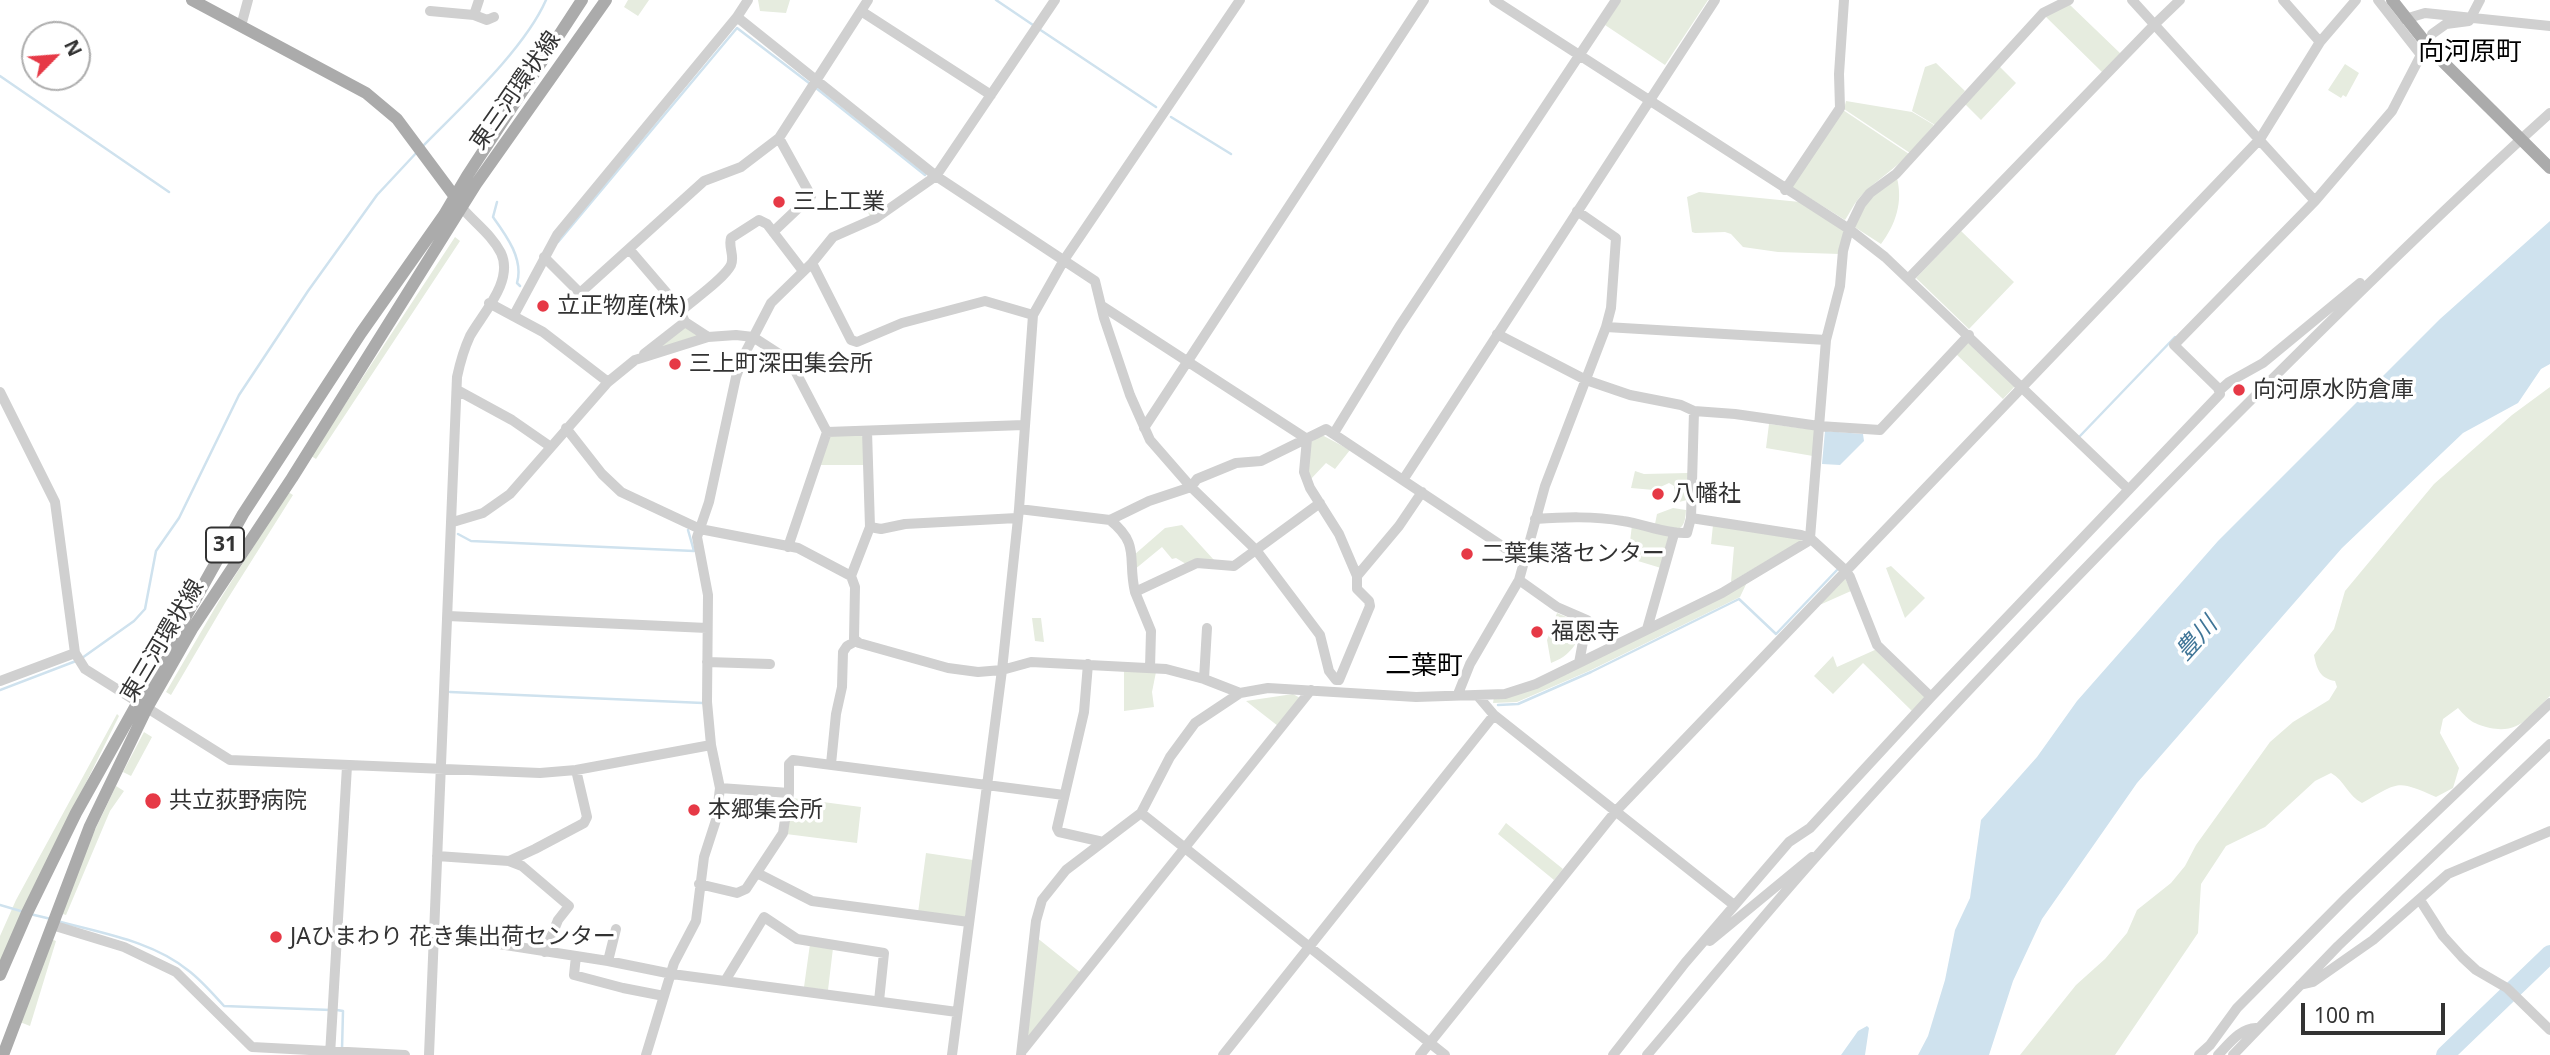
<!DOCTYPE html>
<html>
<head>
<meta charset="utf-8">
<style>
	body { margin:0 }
	#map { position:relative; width:2550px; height:1055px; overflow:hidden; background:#fff; font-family:"Noto Sans",sans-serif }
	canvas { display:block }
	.north { position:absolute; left:21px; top:21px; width:70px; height:70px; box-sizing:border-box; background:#fff; border:2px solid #adadad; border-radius:50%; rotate:65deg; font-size:19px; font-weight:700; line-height:28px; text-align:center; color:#333 }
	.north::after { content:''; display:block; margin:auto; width:24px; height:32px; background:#e63946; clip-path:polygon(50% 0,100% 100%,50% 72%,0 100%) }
	.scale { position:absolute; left:2301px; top:1003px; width:144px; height:32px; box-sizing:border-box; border:4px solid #333; border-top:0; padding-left:9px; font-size:21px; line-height:24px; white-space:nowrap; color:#333; -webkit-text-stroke:5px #fff; paint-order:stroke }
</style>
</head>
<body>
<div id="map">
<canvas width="2550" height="1055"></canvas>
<div class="north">N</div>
<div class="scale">100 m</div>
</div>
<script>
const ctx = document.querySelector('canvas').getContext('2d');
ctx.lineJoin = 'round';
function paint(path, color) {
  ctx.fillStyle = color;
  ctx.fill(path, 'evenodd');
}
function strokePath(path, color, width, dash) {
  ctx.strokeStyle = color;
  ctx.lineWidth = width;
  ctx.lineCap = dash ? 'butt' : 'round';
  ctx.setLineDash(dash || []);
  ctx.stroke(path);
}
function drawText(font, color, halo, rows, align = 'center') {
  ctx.font = font + ' "Noto Sans","Noto Sans JP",sans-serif';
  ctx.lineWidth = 7;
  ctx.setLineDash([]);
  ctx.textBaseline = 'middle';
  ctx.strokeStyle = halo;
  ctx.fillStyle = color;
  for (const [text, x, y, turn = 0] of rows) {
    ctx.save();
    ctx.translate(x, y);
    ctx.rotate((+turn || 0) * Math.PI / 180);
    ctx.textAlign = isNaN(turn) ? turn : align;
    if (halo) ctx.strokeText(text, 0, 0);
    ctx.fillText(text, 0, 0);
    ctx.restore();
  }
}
paint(new Path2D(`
	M628 0H649L638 16 624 7Z
	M758 0H790L786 13 760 11Z
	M1621 0H1708L1665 65 1605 25Z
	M2069 4 2121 54 2103 73 2045 16Z
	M1936 63 1965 91 1935 125 1912 111 1925 67Z
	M2345 64 2359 73 2346 97 2343 95 2341 98 2328 90Z
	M1999 66 2016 83 1981 120 1965 104Z
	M1846 101 1912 112 1934 125 1910 153 1844 109Z
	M1843 110 1909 154C1894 170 1876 180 1861 196 1854 203 1850 213 1845 220L1792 187Z
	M1897 178C1903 202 1896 224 1881 244L1853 226 1872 195Z
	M887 191C884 204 882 210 870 216L866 209 878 193Z
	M1699 192 1800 202 1842 228 1845 232 1840 254 1778 252 1743 247 1731 234 1725 232 1695 233 1692 232 1687 197Z
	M1961 231 2014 282 1969 329 1916 278Z
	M455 237 460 241 316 459 311 456Z
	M686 327 702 336 652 351Z
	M1969 340 2016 385 2003 399 1956 354Z
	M2550 387V696C2530 715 2521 734 2490 728 2474 724 2469 721 2458 708L2443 719 2440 733 2459 768 2453 788 2436 797C2396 779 2399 782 2362 803 2348 796 2345 781 2331 773L2315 781 2265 827 2226 846 2201 884 2198 933 2115 1055H2020L2076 985 2105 959 2127 933 2137 910 2171 883 2185 866 2196 845 2270 742 2293 722 2329 700 2337 687 2335 681C2320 678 2317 670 2314 655L2334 629 2345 591 2434 484 2512 415Z
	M1769 424 1815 430 1813 456 1766 448Z
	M831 435H860L863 437 864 465H819Z
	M1322 435 1350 450 1335 469 1326 463 1310 480 1308 474 1311 442Z
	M1635 471 1644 474 1688 473 1687 500 1679 502 1675 499 1674 486 1669 483 1654 490 1631 488Z
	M288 492 293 495 225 603 171 695 166 692 219 601Z
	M1673 508 1686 510C1685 536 1674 530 1655 524L1657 514Z
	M1182 525 1214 560 1186 564 1176 558 1172 559 1162 547 1134 570V555L1165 528Z
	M1632 525 1670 536 1661 568 1628 558Z
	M1713 525 1804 539 1731 582 1734 547 1711 544Z
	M1891 566 1925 598 1905 618 1886 568Z
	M1844 576 1851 591 1815 607Z
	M1749 578 1740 597 1589 671 1517 702 1493 703 1494 697H1507Z
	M1557 613 1583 624C1579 643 1570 656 1551 663L1547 640Z
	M1032 618H1041L1044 642 1035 641Z
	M1877 649 1926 697 1913 712 1863 663 1833 694 1814 676 1833 656 1837 667Z
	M1124 670 1156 672 1152 692 1154 707 1124 711Z
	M1293 694 1300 698 1278 726 1246 701Z
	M117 714 119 716 20 916 0 962V936L16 900Z
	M144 732 152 737 131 776 123 772Z
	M116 786 124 791 110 811 66 915 60 913 94 832Z
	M792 798 861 807 857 843 786 834Z
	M1506 823 1563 869 1554 880 1498 834Z
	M926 853 973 860 965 919 918 913Z
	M1036 937 1081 973 1026 1042Z
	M51 939 56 941 30 1026 20 1022Z
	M810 944 833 948 828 990 804 987Z`), '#e6ecdf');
paint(new Path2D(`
	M2550 221V364L2541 369 2518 403 2463 433 2342 548 2137 783 2042 919 2013 981 1989 1055H1918L1928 1036 1945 980 1955 930 1970 898 1981 820 2037 757 2077 701 2218 541 2440 319Z
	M1825 431 1863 434 1864 441 1840 465 1822 464Z
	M1867 1026 1869 1028 1865 1055H1841L1858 1031Z`), '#cfe2ee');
strokePath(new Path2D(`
	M996 0 1033 25
	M1039 29 1156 107
	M0 76 169 192
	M816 88 925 175
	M1171 117 1231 154
	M422 147C461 107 524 50 546 0
	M497 202 493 217C506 235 524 259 517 283L520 286
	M558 242 737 28 809 83
	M2080 436 2175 337
	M458 534 471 541 694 551 688 530
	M82 658 134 621 145 609 156 551 179 518 239 395 308 291 377 195 418 151
	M0 690 76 661
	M450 692 703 703
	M1498 705 1518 704 1591 672 1739 599 1776 634 1837 570
	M0 905 24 912
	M30 914 51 919
	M57 921C101 933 153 941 189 971 202 981 213 994 224 1006L331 1010
	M337 1010 343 1011 342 1050`), '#cfe2ee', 2.5);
strokePath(new Path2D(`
	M2445 1055 2550 954`), '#cfe2ee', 18);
strokePath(new Path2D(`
	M1494 0 1849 229 1885 257 2128 489
	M2132 0 2315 201
	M2283 0 2320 42
	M2378 0 2421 55
	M430 11 474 15 487 20 494 17
	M861 11 991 95
	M474 15 479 0
	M737 17 936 176 1095 281 1104 318 1130 395 1150 440 1191 487 1256 550 1320 635 1329 671 1336 680H1339L1370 606 1369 601 1357 589V576L1399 526 1422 492
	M2405 19 2425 13 2550 26
	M241 26 248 0
	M2432 34 2446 24 2469 21 2480 0
	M1785 190 1840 108 1839 74 1844 0
	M773 232 811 196 779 138
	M629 249 677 305 685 322 644 354
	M544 257 580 293 704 181 741 167 779 138 868 0
	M812 263 851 340 857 342 902 323 985 301 1033 315
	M1909 278 2155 24 2180 0
	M489 303 543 332 608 382
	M1102 306 1307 439
	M681 311C693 300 724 279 731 265 735 256 728 247 731 238L759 220 767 224 803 271
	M514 315 557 235 737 17 748 0
	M685 322 708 337 736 335 753 337 790 361 827 432 788 547
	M1606 327 1826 340
	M1497 334 1586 380 1630 395 1681 405 1694 411 1735 414 1819 426 1880 430 1969 335
	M457 390 512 420 551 447
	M2220 390 2229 382 2263 363 2360 283
	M0 392 55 502 75 653 85 669 230 760 540 773 576 770 711 745
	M1694 411 1691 518 1801 535 1810 538 1845 570 1850 577 1877 645 1931 697
	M566 428 602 474 621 492 700 529 798 548 851 576 855 587 854 639 859 643 948 668 978 672 1002 670 1031 662 1166 669 1204 679 1240 693
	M1144 428 1424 0
	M827 432 1024 425
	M1334 433 1399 327 1616 0
	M1307 439 1304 472 1310 488 1339 534 1357 576
	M1403 480 1715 0
	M1019 509 1110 520 1149 501 1191 487 1197 479 1236 463 1261 461 1326 429 1523 560
	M1535 519C1565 517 1593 516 1623 521 1644 524 1666 534 1687 533L1691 518
	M1110 520C1141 545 1127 559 1135 592
	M453 522 483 513 510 494 608 382 635 360 708 337
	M870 527 881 529 905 524 1017 518
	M851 576 870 527 867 431
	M1519 580 1557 607 1587 620 1579 663
	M448 616 707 628
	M1647 629 1674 534
	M707 662 770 664
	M1088 664 1084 712 1057 828 1059 832 1103 842
	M1150 668 1151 631 1135 592 1197 563 1234 566 1320 503
	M1204 679 1207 628
	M0 681 75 653
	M1458 694 1470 664 1519 580 1545 486 1606 327 1611 308 1616 238 1577 211
	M1477 695 1494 715 1734 905
	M831 764 836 714 842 687 843 652 847 646 856 641
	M720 788 789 793
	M1141 813 1445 1055
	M437 856 509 861 535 849 584 823 587 817 576 770
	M509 861 522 866 569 906 558 920 545 952
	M757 873 812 901 969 922
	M699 884 737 893 746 889 783 833 789 793V764L793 760 1064 795
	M2420 900 2443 936 2462 957 2476 970 2507 988 2550 1030
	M52 925 124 947 176 972 252 1047 405 1055
	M435 934 608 961 672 974 957 1012
	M1710 941 1812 857
	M576 956 574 975 623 988 664 996
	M608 961 616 929
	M725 981 764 917 797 939 884 953 879 1001
	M2300 985 2313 982 2373 940 2448 874 2550 831
	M1023 1050 1311 690
	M330 1055 347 766
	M429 1055 457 377C460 363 464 349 470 336 483 313 514 281 501 253 492 235 475 223 462 208
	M646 1055 674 963 696 921 704 857 716 820 720 788 711 745 707 702 708 595 697 537 709 502 736 377 744 355 771 303 812 263 833 237 876 218 936 176 1055 0
	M952 1055 1002 670 1019 509 1033 315 1064 260 1240 0
	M1021 1055 1036 921 1042 900 1066 870 1141 813 1170 757 1195 723 1240 693 1268 688 1416 697 1505 694 1536 684 1722 593 1807 542 1810 538 1826 340 1840 286 1843 251 1849 229 1861 204 1870 193 1896 174 2043 13 2069 0
	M1223 1055 1494 715
	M1420 1055 1616 811 2260 139 2320 42 2356 0
	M1613 1055 1685 963 1789 842 1810 828 1931 697 2220 394 2218 388 2174 345 2315 201 2392 111 2422 53
	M1647 1055C1705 987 1762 917 1822 850 1951 705 2087 565 2224 427 2331 320 2438 214 2550 113
	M2199 1055 2210 1045 2237 1008 2347 897 2550 703
	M2218 1055C2228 1045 2241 1027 2257 1028
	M2233 1055 2338 946 2550 744`), '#d0d0d0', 10);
strokePath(new Path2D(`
	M192 0 366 93 397 119 458 201
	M2392 0 2433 52 2550 168
	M0 975 27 913 76 813 243 514 361 333 444 215 467 176 582 0
	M3 1055 90 826 147 708 192 629 292 478 476 184 606 0`), '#ababab', 12);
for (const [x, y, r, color] of [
	[779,202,7,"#e63946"],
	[543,306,7,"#e63946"],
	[675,364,7,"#e63946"],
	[2239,390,7,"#e63946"],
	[1658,494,7,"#e63946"],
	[1467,554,7,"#e63946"],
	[1537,632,7,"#e63946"],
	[153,801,9,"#e63946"],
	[694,810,7,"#e63946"],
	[276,937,7,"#e63946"]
]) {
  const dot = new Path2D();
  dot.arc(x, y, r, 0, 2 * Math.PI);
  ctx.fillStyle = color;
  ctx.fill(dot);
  strokePath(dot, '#fff', 2.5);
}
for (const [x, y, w] of [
	[225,545,38]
]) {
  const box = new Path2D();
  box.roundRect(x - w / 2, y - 17.5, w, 35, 5);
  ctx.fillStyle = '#fff';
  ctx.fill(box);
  strokePath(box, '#333', 2);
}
drawText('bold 21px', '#333', null, [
	["31",225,545]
]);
drawText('23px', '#333', '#fff', [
	["東三河環状線",516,91,-55],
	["東三河環状線",163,641,-59]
]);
drawText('23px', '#333', '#fff', [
	["三上工業",793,202],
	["立正物産(株)",557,306],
	["三上町深田集会所",689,364],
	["向河原水防倉庫",2253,390],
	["八幡社",1672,494],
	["二葉集落センター",1481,554],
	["福恩寺",1551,632],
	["共立荻野病院",169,801],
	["本郷集会所",708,810],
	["JAひまわり 花き集出荷センター",290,937]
], 'left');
drawText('italic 24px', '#3f7597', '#fff', [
	["豊川",2197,639,-48]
]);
drawText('26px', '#000', '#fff', [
	["向河原町",2470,53],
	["二葉町",1424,667]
]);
</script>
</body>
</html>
